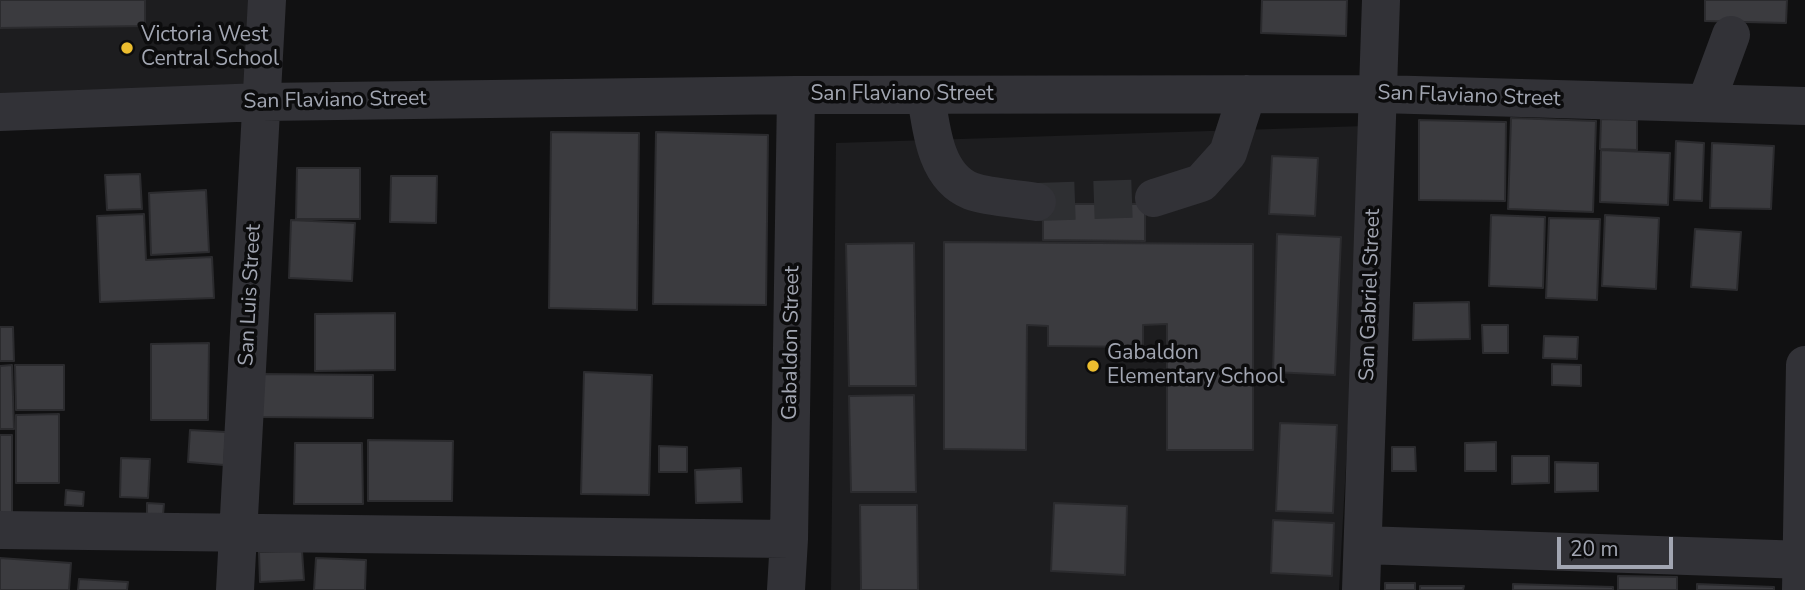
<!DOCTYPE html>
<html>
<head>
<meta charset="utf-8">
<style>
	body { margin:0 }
	#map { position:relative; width:1805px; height:590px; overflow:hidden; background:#111112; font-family:"Nunito Sans",sans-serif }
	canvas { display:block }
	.scale { position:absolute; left:1557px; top:537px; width:116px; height:32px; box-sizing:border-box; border:4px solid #a2a6b2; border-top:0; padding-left:9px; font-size:21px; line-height:24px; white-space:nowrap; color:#a2a6b2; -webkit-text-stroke:5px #0c0c0d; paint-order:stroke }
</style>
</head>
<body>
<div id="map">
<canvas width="1805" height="590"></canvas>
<div class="scale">20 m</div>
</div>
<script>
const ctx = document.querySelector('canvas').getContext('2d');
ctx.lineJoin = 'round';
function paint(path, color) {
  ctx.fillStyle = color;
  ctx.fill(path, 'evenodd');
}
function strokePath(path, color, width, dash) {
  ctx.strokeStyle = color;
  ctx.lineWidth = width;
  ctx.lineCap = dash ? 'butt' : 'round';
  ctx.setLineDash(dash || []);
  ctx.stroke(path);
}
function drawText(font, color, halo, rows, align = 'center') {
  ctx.font = font + ' "Nunito Sans",sans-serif';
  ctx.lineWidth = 7;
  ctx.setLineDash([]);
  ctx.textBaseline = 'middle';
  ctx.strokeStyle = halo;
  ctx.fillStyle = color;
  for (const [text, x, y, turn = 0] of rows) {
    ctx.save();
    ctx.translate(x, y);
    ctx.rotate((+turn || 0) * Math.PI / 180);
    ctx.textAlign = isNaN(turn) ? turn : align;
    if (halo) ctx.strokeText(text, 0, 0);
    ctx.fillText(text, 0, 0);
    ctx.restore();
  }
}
paint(new Path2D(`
	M0 0H256L252 96 0 105Z
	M1365 126 1339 590H831L836 143Z`), '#1d1d1f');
const building = new Path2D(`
	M0 0H145V26L0 28Z
	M1262 0H1347L1346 36 1261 33Z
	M1705 0H1787L1786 23 1705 21Z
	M1511 118 1596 121 1593 212 1508 209Z
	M1601 119 1637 120V150L1600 149Z
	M1419 120 1506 122 1505 201 1419 200Z
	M551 132 639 133 637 310 549 308Z
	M656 132 768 135 766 305 653 304Z
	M1676 141 1704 143 1702 201 1674 200Z
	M1712 143 1774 146 1771 209 1710 208Z
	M1601 150 1670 153 1668 205 1600 202Z
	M1272 156 1318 158 1315 216 1269 214Z
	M297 168H360V219H296Z
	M140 174 142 209 107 210 105 175Z
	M391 176H437L436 223 390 222Z
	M206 190 209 252 151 255 149 193Z
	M1043 204H1145V241L1043 240Z
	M144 214 146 260 212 257 214 298 100 302 97 216Z
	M1491 215 1545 217 1543 288 1489 286Z
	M1605 215 1659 218 1656 289 1602 286Z
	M1549 218 1600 219 1597 300 1546 298Z
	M291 220 355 223 352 281 289 278Z
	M1695 229 1741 232 1737 290 1691 287Z
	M1277 234 1341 237 1335 375 1273 372Z
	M944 242 1253 244V450H1167V324L1143 325V347L1048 346V326L1027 325 1026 450 944 449Z
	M914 243 916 386H849L846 244Z
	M1469 302 1470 339 1413 340 1414 303Z
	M395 313V370L315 371V314Z
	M1482 325H1508V353H1483Z
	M0 327H13L14 361H0Z
	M1544 336 1578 337 1577 359 1543 358Z
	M209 343 208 420H151V344Z
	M1552 364 1581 365V386L1552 385Z
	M12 365 14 429H0V366Z
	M15 365H64V410H16Z
	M584 372 652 375 649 495 581 494Z
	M262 374 373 375V418L261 417Z
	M914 395 916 492H851L849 396Z
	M59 414V483H16V415Z
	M1280 423 1337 425 1333 513 1276 511Z
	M190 430 226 432 224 465 188 462Z
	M0 435H12V517H0Z
	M368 440 453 441 452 501H368Z
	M1496 442V471H1465V443Z
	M295 443H362L363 504H294Z
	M659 446 687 447V472H659Z
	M1392 447H1415L1416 471H1392Z
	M1512 456H1549V483L1512 484Z
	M121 458 150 459 148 498 120 497Z
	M1555 462 1598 463V491L1555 492Z
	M741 468 742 502 696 503 695 470Z
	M66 490 84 492 83 506 65 505Z
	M147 503 164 504 163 515 147 514Z
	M1054 503 1127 506 1125 575 1051 571Z
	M860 505H917L918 590H861Z
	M1273 520 1334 523 1332 576 1271 573Z
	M302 551 304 580 260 582 259 552Z
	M0 558 71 563 69 590H0Z
	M316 558 366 560 365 590H314Z
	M1618 576 1677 577V590H1618Z
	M79 579 128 582 127 590H78Z
	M1385 583H1415V590H1385Z
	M1513 584 1613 587V590H1513Z
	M1697 584 1774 587V590H1697Z
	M1420 586H1464L1463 590H1420Z`);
paint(building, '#3b3b3f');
strokePath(building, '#2b2b2e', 2);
strokePath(new Path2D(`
	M1037 202 1154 198`), '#2e2f32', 38, [38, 19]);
strokePath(new Path2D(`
	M926 95C931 128 935 177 971 191 987 197 1019 199 1037 202
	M1706 103 1731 35
	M0 112 262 102 796 95 1379 94 1805 106
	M1154 198 1201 183 1228 153 1247 94
	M0 530 789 539
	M1363 545 1805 560
	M235 590 267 0
	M786 590 789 539 796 95
	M1361 590 1381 0
	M1801 590 1805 365`), '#323237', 38);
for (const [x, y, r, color] of [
	[127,48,7,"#ecbd2f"],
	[1093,366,7,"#ecbd2f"]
]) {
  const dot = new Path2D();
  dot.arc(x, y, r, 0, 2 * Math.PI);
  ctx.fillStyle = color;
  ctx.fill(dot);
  strokePath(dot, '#0c0c0d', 2.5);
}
drawText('21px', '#a2a6b2', '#0c0c0d', [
	["Victoria West",141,36],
	["Central School",141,60],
	["Gabaldon",1107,354],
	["Elementary School",1107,378]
], 'left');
drawText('21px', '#a2a6b2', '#0c0c0d', [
	["San Flaviano Street",902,95],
	["San Flaviano Street",1469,97,2],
	["San Flaviano Street",335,101,-1],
	["San Luis Street",251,295,-87],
	["San Gabriel Street",1371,295,-88],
	["Gabaldon Street",792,343,-89]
]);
</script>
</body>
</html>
